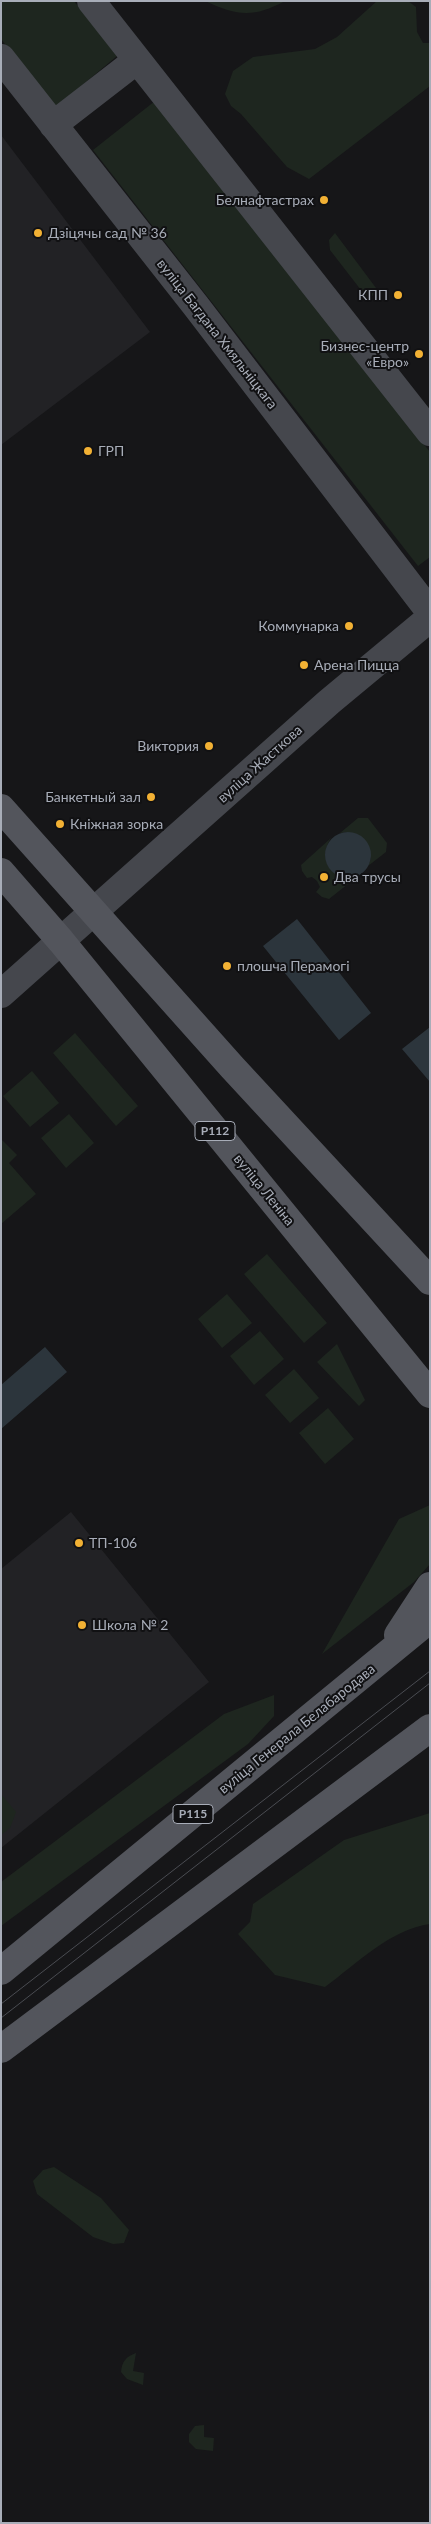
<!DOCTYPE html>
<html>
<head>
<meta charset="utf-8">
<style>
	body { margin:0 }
	#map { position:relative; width:431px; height:2524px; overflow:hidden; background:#161618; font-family:Lato,sans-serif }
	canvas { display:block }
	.frame { position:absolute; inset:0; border:2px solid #a8adb8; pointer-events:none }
</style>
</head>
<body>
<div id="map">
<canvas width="431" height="2524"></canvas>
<div class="frame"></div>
</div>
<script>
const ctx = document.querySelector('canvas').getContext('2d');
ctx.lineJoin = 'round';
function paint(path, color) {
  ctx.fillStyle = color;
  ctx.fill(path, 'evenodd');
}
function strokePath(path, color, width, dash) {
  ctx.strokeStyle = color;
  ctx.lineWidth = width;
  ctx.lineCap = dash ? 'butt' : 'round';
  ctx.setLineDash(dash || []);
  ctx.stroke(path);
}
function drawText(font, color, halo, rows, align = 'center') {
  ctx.font = font + ' Lato,sans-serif';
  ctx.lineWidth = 4;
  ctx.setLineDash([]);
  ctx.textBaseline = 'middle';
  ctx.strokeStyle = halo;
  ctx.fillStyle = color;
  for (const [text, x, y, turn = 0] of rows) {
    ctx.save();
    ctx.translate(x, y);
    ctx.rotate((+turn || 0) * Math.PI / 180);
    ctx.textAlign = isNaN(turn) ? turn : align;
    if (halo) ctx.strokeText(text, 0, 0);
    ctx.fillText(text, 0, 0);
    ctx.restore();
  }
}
paint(new Path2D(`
	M1 135 150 332 1 445Z
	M71 1512 209 1682 1 1848V1569Z`), '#222225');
paint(new Path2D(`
	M1 1H74L117 56 55 108 1 39Z
	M205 1H285C253 18 238 16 205 1Z
	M377 1H408L416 7 417 32 423 43H430V86L309 179 287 167 241 114 231 106 225 94 233 71 253 57 315 49 337 37Z
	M155 101 430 452V557L418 566 93 150Z
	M335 233 379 292 370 297 364 294 330 250 329 240Z
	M358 818H368L387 843 386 852 368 866 371 858 348 832 340 833Z
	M331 838C317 859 332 883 358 876L329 899 322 897 316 892 320 887 317 881 312 877 307 878 302 871 301 865Z
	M75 1033 138 1106 116 1126 53 1053Z
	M32 1071 59 1103 30 1127 3 1096Z
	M69 1114 94 1143 66 1168 41 1138Z
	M1 1139 17 1155 9 1163 36 1194 1 1224Z
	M267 1254 327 1323 304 1343 244 1274Z
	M227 1294 252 1323 222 1348 198 1319Z
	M260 1331 284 1359 254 1385 230 1356Z
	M337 1344 365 1400 359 1406 317 1362Z
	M294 1369 319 1398 290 1423 265 1395Z
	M328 1408 354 1439 325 1464 299 1433Z
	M430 1505V1564L414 1582 322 1654 399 1519Z
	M274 1695V1716L248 1744 1 1926V1882L224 1714Z
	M1 1794 16 1812 10 1828 1 1835Z
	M430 1813V1924C391 1929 356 1964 325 1987L275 1975 238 1934 250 1922 253 1904 344 1840Z
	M54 2167 101 2198 129 2230 124 2243 113 2244 93 2237 37 2194 33 2181 43 2170Z
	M136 2353 133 2371 144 2373 143 2385 127 2379 121 2372C122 2361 126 2357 136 2353Z
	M204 2425V2437L214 2438 213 2451 196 2449 189 2442V2434L195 2426Z`), '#1e261f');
paint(new Path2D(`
	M325 855a23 23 0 1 1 46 0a23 23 0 1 1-46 0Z
	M297 919 371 1013 339 1040 263 946Z
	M430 1027V1082L402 1049Z
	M45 1347 67 1372 1 1429V1385Z`), '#2c353c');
strokePath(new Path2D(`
	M91 1 430 432
	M1 58 196 306 430 612
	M53 125 137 60
	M1 994 329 702 430 618`), '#45474d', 28);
strokePath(new Path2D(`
	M1 808 232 1067 430 1281
	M1 872 61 941 430 1394
	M398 1635 430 1586
	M1 1971 430 1619
	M1 2049 430 1728`), '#53555c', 28);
strokePath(new Path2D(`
	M1 2004 430 1671
	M1 2018 430 1683`), '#4a4c52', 1);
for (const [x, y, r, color] of [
	[324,200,5,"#f2b134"],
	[38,233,5,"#f2b134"],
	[398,295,5,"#f2b134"],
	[419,354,5,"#f2b134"],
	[88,451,5,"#f2b134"],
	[349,626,5,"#f2b134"],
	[304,665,5,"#f2b134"],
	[209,746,5,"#f2b134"],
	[151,797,5,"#f2b134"],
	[60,824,5,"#f2b134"],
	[324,877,5,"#f2b134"],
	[227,966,5,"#f2b134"],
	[79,1543,5,"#f2b134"],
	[82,1625,5,"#f2b134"]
]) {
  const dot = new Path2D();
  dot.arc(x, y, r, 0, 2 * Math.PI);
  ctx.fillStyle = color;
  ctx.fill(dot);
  strokePath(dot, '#111113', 2);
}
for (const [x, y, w] of [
	[215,1131,40],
	[193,1814,40]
]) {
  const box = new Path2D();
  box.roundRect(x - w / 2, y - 9.5, w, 19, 4);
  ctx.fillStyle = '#111113';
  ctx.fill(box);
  strokePath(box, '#a8adb8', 1);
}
drawText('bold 12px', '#a8adb8', null, [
	["Р112",215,1131],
	["Р115",193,1814]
]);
drawText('14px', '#a8adb8', '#111113', [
	["Белнафтастрах",314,200,"right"],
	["Дзіцячы сад № 36",48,233],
	["КПП",388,295,"right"],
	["Бизнес-центр",409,346,"right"],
	["«Евро»",409,362,"right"],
	["ГРП",98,451],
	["Коммунарка",339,626,"right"],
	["Арена Пицца",314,665],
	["Виктория",199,746,"right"],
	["Банкетный зал",141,797,"right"],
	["Кніжная зорка",70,824],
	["Два трусы",334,877],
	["плошча Перамогі",237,966],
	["ТП-106",89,1543],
	["Школа № 2",92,1625]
], 'left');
drawText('14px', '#a8adb8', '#111113', [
	["вуліца Багдана Хмяльніцкага",217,334,52],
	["вуліца Жасткова",260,764,-42],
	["вуліца Леніна",264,1190,51],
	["вуліца Генерала Белабародава",297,1729,-39]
]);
</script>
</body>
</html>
